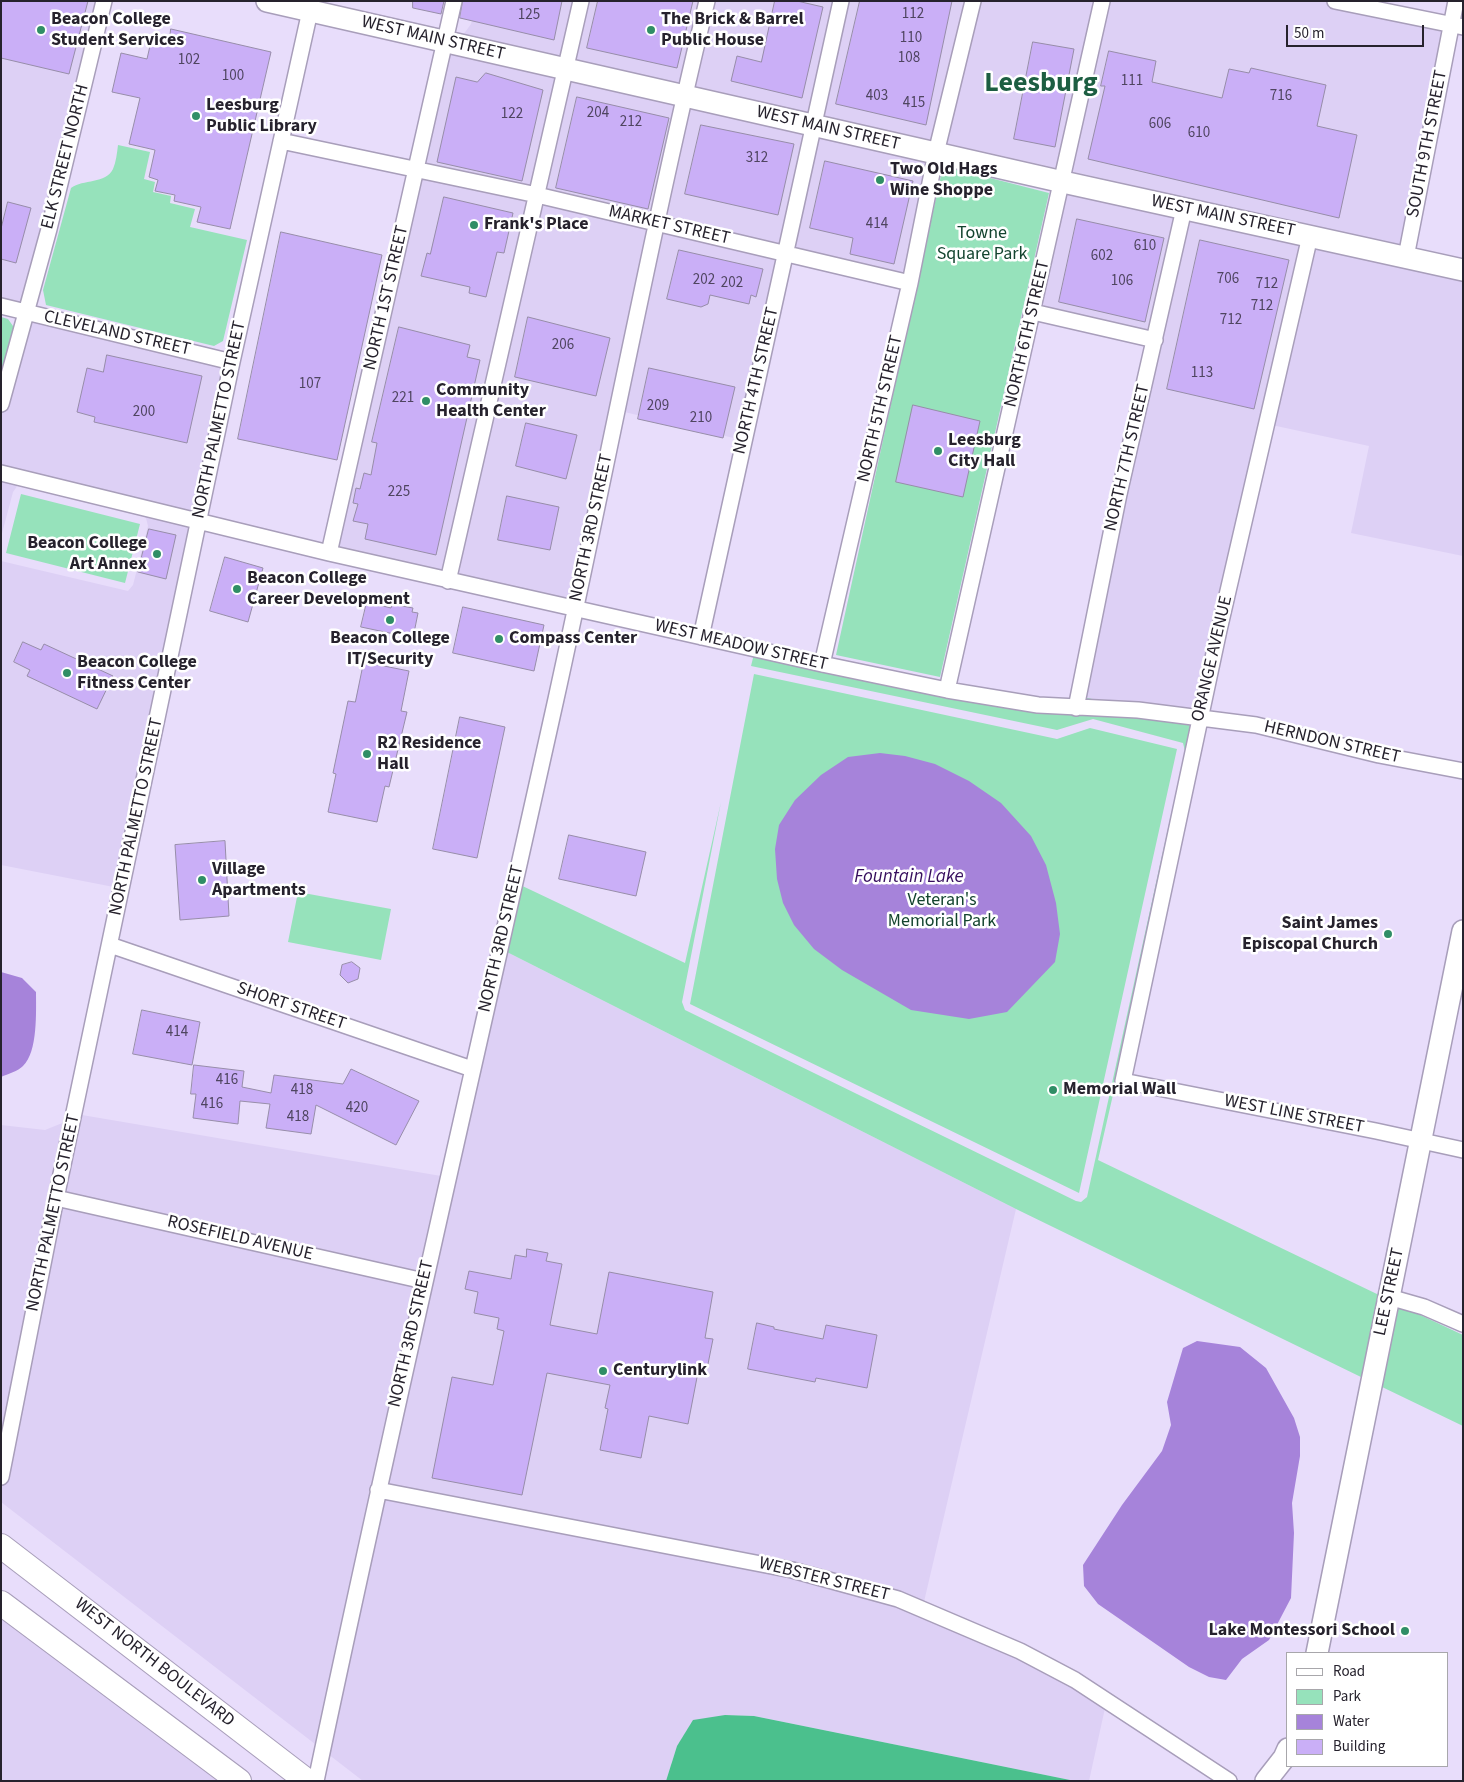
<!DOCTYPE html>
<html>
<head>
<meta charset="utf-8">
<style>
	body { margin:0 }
	#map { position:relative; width:1464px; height:1782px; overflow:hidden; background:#e8ddfb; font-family:"Source Sans 3",sans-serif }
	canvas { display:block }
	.frame { position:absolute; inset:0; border:2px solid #26222d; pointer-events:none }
	.legend { position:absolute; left:1286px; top:1652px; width:162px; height:115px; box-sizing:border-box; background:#fff; border:1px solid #a8a7ab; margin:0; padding:6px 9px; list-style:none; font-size:15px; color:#26222d }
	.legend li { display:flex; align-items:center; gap:10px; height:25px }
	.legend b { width:25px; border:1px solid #a8a7ab }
	.scale { position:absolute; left:1286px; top:25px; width:138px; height:22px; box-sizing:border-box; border:2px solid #26222d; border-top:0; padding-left:6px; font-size:15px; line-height:18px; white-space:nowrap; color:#26222d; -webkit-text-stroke:4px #fff; paint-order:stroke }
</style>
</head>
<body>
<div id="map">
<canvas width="1464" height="1782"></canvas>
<div class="frame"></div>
<ul class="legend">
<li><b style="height:6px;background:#fff"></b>Road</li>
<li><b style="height:14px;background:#96e2bb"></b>Park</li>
<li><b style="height:14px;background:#a683da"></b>Water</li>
<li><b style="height:14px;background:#caaff7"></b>Building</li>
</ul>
<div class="scale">50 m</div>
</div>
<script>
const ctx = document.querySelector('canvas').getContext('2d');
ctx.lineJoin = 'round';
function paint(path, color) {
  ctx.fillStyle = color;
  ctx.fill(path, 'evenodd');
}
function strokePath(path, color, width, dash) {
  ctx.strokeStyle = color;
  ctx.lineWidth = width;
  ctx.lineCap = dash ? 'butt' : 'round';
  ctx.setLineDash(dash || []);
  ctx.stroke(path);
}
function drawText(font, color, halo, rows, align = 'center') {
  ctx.font = font + ' "Source Sans 3",sans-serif';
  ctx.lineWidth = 5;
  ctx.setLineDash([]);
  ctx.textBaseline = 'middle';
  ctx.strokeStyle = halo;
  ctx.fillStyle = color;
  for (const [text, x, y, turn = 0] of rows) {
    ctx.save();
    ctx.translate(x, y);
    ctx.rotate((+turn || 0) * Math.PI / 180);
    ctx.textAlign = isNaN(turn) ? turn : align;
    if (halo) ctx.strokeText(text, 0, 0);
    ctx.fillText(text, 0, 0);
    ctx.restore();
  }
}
paint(new Path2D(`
	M1 1H101L24 310 226 362 124 889 1 865V561L128 591 133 585 148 526 146 518 142 515 23 485H18L13 492 1 537V409L20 322 15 313 1 308Z
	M476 1H1346L1453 30 1409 247 463 35 471 24Z
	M441 52 934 164 907 284 783 256 742 440 616 410 575 607 330 555Z
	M1061 192 1463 281V556L1351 533 1369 446 1267 424 1199 721 1078 696 1148 342 1038 315Z
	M499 948 1016 1209 923 1606 1107 1699 1089 1781H1075L754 1716 725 1715 677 1746 666 1781H363L1 1502V1125L45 1130 82 1115 447 1177Z
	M1 1616 221 1781H1Z`), '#ddd0f5');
paint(new Path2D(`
	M118 145 150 152 144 179 155 182 153 192 171 196 170 203 195 209 190 227 247 240 223 341 214 346 46 305 43 290 71 188C83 179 106 184 113 169 116 162 117 153 118 145Z
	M943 166 1049 193 940 677 836 655Z
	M1 317 8 319 13 326V333L1 378Z
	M21 494 140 524 125 583 6 553Z
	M755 650 1053 709 1078 696 1199 721 1098 1160 1379 1295 1363 1378 1016 1209 499 948 514 882 685 963 721 802 682 1002 685 1010 1076 1201 1081 1202 1087 1197 1185 751 1183 743 1093 719 1057 730 751 666Z
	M754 674 1057 739 1090 728 1177 749 1079 1193 690 1004Z
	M298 892 391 909 381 960 288 942Z
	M1397 1304 1463 1335V1426L1380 1386Z`), '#96e2bb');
paint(new Path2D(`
	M725 1715 754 1716 1075 1781H666L677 1746 693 1720Z`), '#4bc08d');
paint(new Path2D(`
	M880 753 905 756 935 764 969 781 1001 803 1031 836 1046 865 1056 903 1060 934 1055 962 1007 1012 969 1019 911 1010 842 970 814 949 794 925 783 903 777 879 775 849 779 825 795 800 821 775 848 757Z
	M1 972 22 978 36 992C36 1011 38 1052 23 1066 18 1071 8 1074 1 1077Z
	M1197 1341 1240 1347 1266 1368 1294 1418 1300 1437V1456L1292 1503 1294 1533 1291 1598 1269 1640 1242 1659 1226 1680 1209 1677 1189 1667 1098 1604 1084 1586 1083 1565 1122 1505 1162 1451 1171 1425 1167 1402 1183 1348Z`), '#a683da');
const building = new Path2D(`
	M1 1H88L69 74 1 58Z
	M413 1H444L441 14 413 8Z
	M463 1H562L554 40 460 18Z
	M598 1H693L677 68 587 48Z
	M775 1H797L823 7 802 98 731 81 737 56 761 62Z
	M860 1H952L926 125 836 104Z
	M171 29 271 52 230 229 197 222 201 207 174 201 175 195 155 191 158 180 149 177 155 150 129 144 140 98 112 92 121 53 147 59 152 37 169 41Z
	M1033 42 1074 49 1055 147 1014 139Z
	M1109 51 1156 61 1152 82 1222 98 1229 69 1249 73 1251 68 1326 85 1317 126 1357 135 1339 218 1088 159 1105 86H1101Z
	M486 73 543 90 522 181 437 162 456 77 477 82Z
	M577 97 669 118 648 209 556 188Z
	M701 125 794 144 778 215 685 194Z
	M825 161 913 181 894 264 850 254 853 238 810 228Z
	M444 197 513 213 504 253 497 252 486 297 469 293 470 287 421 276 427 253 430 254Z
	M8 202 31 208 16 263 1 259V229Z
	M1077 219 1164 238 1145 322 1059 302Z
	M281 232 382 255 337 460 238 439Z
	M1200 240 1289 260 1254 409 1167 389Z
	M679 250 763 269 756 297 751 295 749 304 710 295 708 304 701 307 667 299Z
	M528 317 610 338 596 396 515 377Z
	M399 327 470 345 467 357 480 360 436 555 365 539 368 524 353 521 358 504 353 503 356 488 360 489 364 473 371 475 377 443 372 442Z
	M107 355 202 376 187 443 94 422 95 417 77 412 87 368 103 372Z
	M649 368 735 387 723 438 638 419Z
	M913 405 980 421 963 497 896 482Z
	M526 423 577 435 566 479 516 466Z
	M507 496 559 507 550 550 498 540Z
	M149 529 176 535 166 579 138 572Z
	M225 557 263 568 248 622 210 611Z
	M367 602 391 608 392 604 413 608 412 612 418 613 413 638 361 627Z
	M463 607 544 625 534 671 453 653Z
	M23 642 41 650 44 644 113 676 97 709 27 676 30 670 14 662Z
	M364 662 409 671 401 711 407 712 389 787 385 786 377 822 328 812 336 774 333 773 348 701 355 702Z
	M460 717 505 727 477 858 433 849Z
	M569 835 646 852 636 896 559 879Z
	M225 841 229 916 180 920 175 845Z
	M352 962 360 968 358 979 348 983 340 975 342 965Z
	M142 1010 200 1022 192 1065 133 1054Z
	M194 1065 244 1071 242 1087 271 1093 274 1075 343 1084 351 1069 419 1101 396 1145 316 1105 311 1134 266 1128 270 1104 240 1101 238 1124 193 1118 196 1094H191Z
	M527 1249 548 1253 546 1261 562 1264 550 1325 597 1334 609 1272 713 1292 705 1338 713 1339 707 1369 699 1367 688 1424 649 1416 641 1458 600 1450 608 1409 605 1408 610 1385 547 1373 522 1495 432 1478 452 1377 493 1385 504 1331 497 1329 499 1318 474 1313 478 1292 465 1289 469 1271 511 1279 515 1255 526 1257Z
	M757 1323 774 1327V1329L823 1339 826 1325 877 1335 867 1388 816 1378 815 1382 748 1369Z`);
paint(building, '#caaff7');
strokePath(building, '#978da9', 1);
const street = new Path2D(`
	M1335 1 1463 27
	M281 141 537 195 910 283
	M1310 236 1219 630 1123 1081 1376 1131 1463 1150
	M1406 257 1456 1
	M1 306 232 362
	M1033 312 1155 340
	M1 404 49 229 104 1
	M1 473 329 553 822 664 947 690 1038 705 1138 710 1256 725 1379 755 1463 771
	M329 553 454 1
	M448 581 581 1
	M701 637 841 1
	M822 664 910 283 936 153 973 1
	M947 690 1102 1
	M1076 708 1119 494 1184 209
	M110 945 472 1069
	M56 1198 424 1281
	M1389 1297 1424 1307 1463 1324
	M1 1477 56 1198 232 362 310 11
	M378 1490 792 1570 898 1599 1020 1651 1075 1680 1229 1781
	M316 1781C392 1419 476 1060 556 699 607 467 651 233 707 1`);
const secondary = new Path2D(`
	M267 1 1063 182 1463 270
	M1317 1653 1463 931
	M1266 1781 1284 1758 1288 1749`);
const primary = new Path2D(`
	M1 1546 307 1781
	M1 1603 239 1781`);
strokePath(street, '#a89eba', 18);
strokePath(secondary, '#a89eba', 24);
strokePath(primary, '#a89eba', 26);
strokePath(street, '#fff', 15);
strokePath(secondary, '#fff', 21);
strokePath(primary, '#fff', 24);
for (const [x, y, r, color] of [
	[41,30,5,"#308e66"],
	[651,30,5,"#308e66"],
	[196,116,5,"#308e66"],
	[880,180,5,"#308e66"],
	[474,225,5,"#308e66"],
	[426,401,5,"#308e66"],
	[938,451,5,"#308e66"],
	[157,554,5,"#308e66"],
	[237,589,5,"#308e66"],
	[390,620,5,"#308e66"],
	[499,639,5,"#308e66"],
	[67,673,5,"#308e66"],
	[367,754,5,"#308e66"],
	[202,880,5,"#308e66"],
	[1388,934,5,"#308e66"],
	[1053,1090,5,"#308e66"],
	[603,1371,5,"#308e66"],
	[1405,1631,5,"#308e66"]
]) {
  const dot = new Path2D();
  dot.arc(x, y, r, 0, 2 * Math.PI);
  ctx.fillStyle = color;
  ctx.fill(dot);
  strokePath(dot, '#fff', 2);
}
drawText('15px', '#4f4560', null, [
	["112",913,15],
	["125",529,16],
	["110",911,39],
	["108",909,59],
	["102",189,61],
	["100",233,77],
	["111",1132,82],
	["403",877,97],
	["716",1281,97],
	["415",914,104],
	["204",598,114],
	["122",512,115],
	["212",631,123],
	["606",1160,125],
	["610",1199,134],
	["312",757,159],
	["414",877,225],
	["610",1145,247],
	["602",1102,257],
	["706",1228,280],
	["202",704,281],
	["106",1122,282],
	["202",732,284],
	["712",1267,285],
	["712",1262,307],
	["712",1231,321],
	["206",563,346],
	["113",1202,374],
	["107",310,385],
	["221",403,399],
	["209",658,407],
	["200",144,413],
	["210",701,419],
	["225",399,493],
	["414",177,1033],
	["416",227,1081],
	["418",302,1091],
	["416",212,1105],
	["420",357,1109],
	["418",298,1118]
]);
drawText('bold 18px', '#26222d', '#fff', [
	["Beacon College",51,20],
	["Student Services",51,41],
	["The Brick & Barrel",661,20],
	["Public House",661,41],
	["Leesburg",206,106],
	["Public Library",206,127],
	["Two Old Hags",890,170],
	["Wine Shoppe",890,191],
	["Frank's Place",484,225],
	["Community",436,391],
	["Health Center",436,412],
	["Leesburg",948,441],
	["City Hall",948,462],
	["Beacon College",147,544,"right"],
	["Art Annex",147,565,"right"],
	["Beacon College",247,579],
	["Career Development",247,600],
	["Beacon College",390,639,"center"],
	["IT/Security",390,660,"center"],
	["Compass Center",509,639],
	["Beacon College",77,663],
	["Fitness Center",77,684],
	["R2 Residence",377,744],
	["Hall",377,765],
	["Village",212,870],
	["Apartments",212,891],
	["Saint James",1378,924,"right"],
	["Episcopal Church",1378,945,"right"],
	["Memorial Wall",1063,1090],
	["Centurylink",613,1371],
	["Lake Montessori School",1395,1631,"right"]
], 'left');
drawText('18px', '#26222d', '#fff', [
	["WEST MAIN STREET",433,39,13],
	["WEST MAIN STREET",828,129,13],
	["SOUTH 9TH STREET",1428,144,-79],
	["ELK STREET NORTH",66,157,-76],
	["WEST MAIN STREET",1223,217,12],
	["MARKET STREET",669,226,13],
	["NORTH 1ST STREET",387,298,-77],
	["CLEVELAND STREET",117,334,13],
	["NORTH 6TH STREET",1028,334,-77],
	["NORTH 4TH STREET",757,381,-77],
	["NORTH 5TH STREET",881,409,-77],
	["NORTH PALMETTO STREET",220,420,-78],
	["NORTH 7TH STREET",1128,458,-77],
	["NORTH 3RD STREET",592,528,-78],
	["WEST MEADOW STREET",741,646,13],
	["ORANGE AVENUE",1213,659,-77],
	["HERNDON STREET",1332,743,13],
	["NORTH PALMETTO STREET",137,817,-78],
	["NORTH 3RD STREET",502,939,-77],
	["SHORT STREET",291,1007,19],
	["WEST LINE STREET",1294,1115,11],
	["NORTH PALMETTO STREET",54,1213,-78],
	["ROSEFIELD AVENUE",240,1239,13],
	["LEE STREET",1390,1292,-78],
	["NORTH 3RD STREET",412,1334,-77],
	["WEBSTER STREET",824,1580,14],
	["WEST NORTH BOULEVARD",154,1663,38]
]);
drawText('18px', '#13442f', '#fff', [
	["Towne",982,234],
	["Square Park",982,255],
	["Veteran's",942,901],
	["Memorial Park",942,922]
]);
drawText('italic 19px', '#360e5d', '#fff', [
	["Fountain Lake",909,878]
]);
drawText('bold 28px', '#1d5e42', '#fff', [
	["Leesburg",1041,85]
]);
</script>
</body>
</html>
